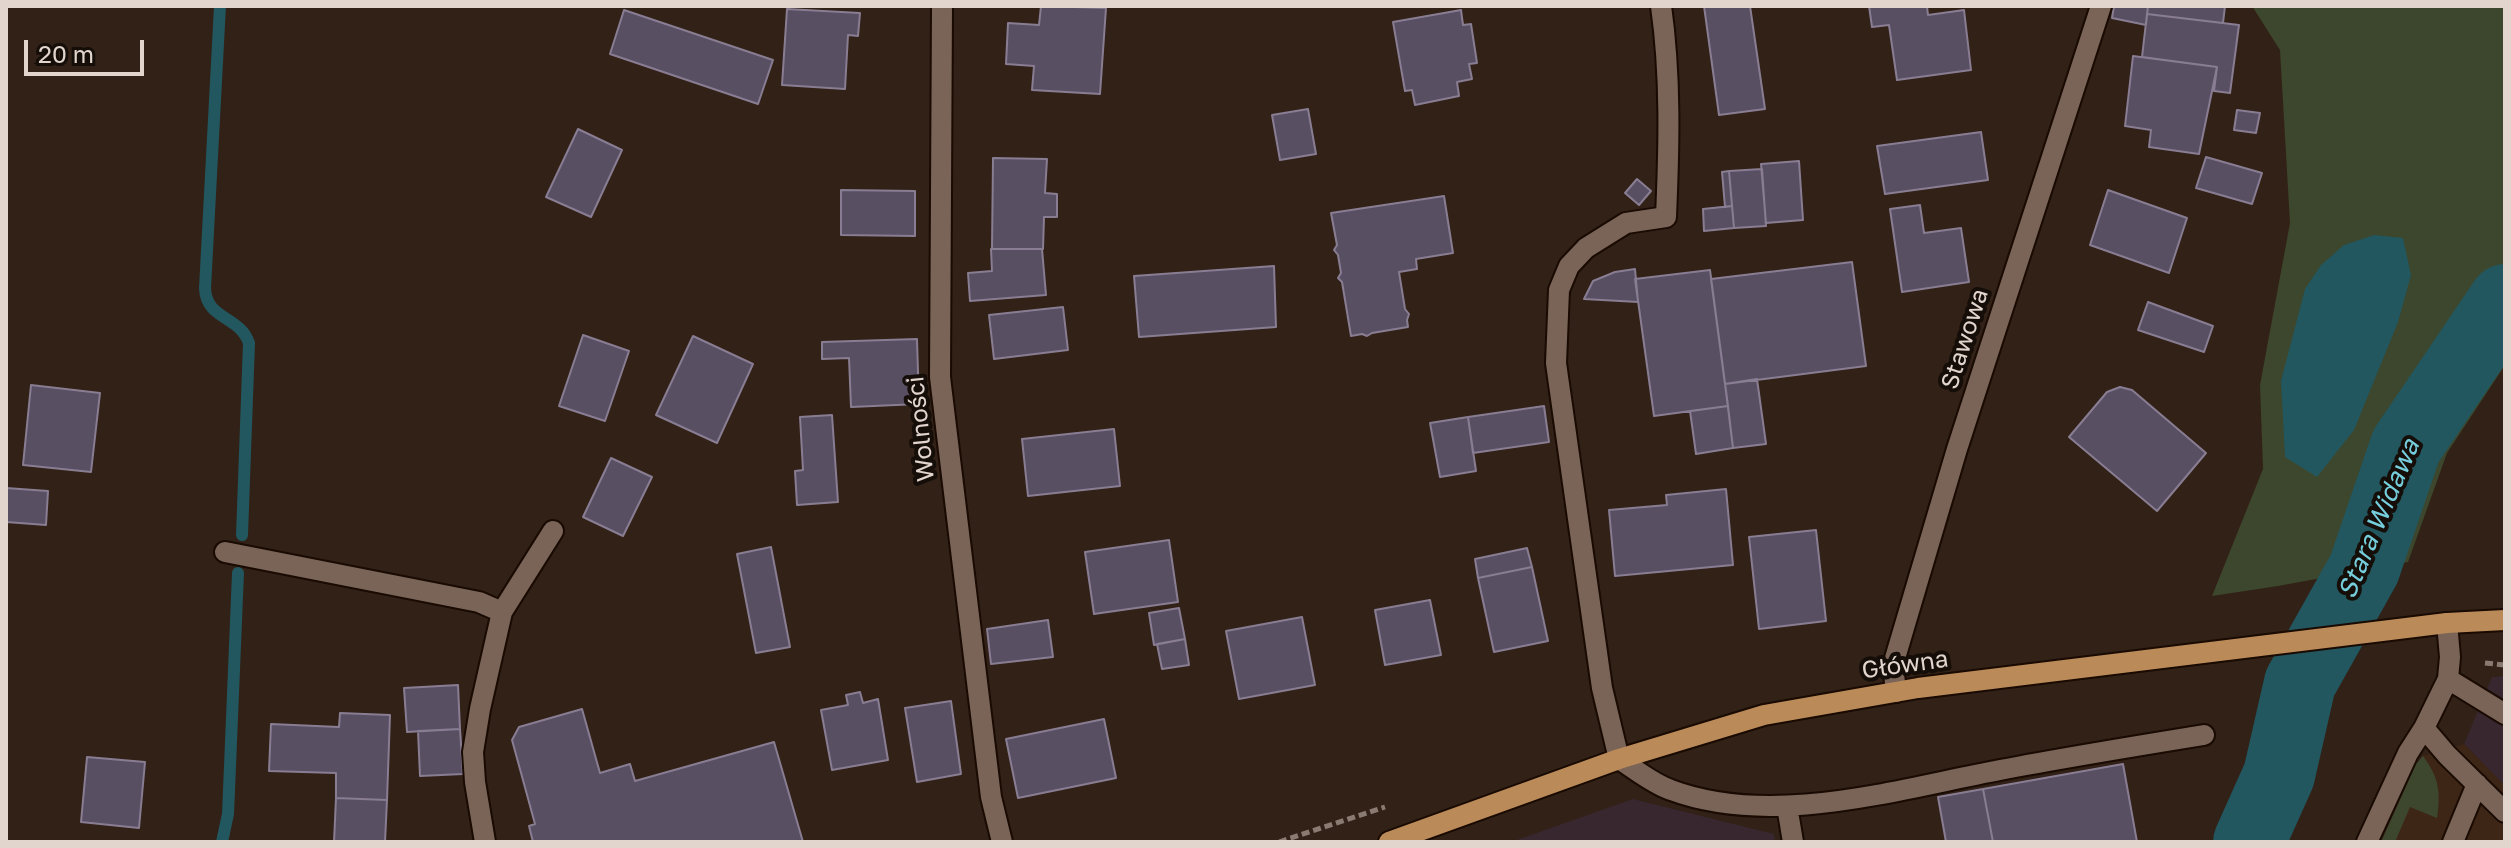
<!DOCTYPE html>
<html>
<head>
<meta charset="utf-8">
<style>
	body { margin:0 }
	#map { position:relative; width:2511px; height:848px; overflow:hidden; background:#322116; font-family:"Golos Text",sans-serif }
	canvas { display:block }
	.frame { position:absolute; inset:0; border:8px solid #e1d5cd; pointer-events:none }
	.scale { position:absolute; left:24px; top:40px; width:120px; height:36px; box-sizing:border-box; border:4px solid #e1d5cd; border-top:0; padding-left:10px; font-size:24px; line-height:28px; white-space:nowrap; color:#e1d5cd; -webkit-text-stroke:6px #140d08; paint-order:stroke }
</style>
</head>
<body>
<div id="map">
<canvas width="2511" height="848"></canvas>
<div class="frame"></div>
<div class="scale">20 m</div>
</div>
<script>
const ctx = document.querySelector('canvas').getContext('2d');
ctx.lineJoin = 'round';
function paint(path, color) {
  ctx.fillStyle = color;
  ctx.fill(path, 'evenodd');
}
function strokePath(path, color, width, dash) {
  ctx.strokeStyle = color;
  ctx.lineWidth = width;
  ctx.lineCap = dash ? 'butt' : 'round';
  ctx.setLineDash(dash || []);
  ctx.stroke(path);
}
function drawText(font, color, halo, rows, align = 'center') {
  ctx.font = font + ' "Golos Text",sans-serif';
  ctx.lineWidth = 8;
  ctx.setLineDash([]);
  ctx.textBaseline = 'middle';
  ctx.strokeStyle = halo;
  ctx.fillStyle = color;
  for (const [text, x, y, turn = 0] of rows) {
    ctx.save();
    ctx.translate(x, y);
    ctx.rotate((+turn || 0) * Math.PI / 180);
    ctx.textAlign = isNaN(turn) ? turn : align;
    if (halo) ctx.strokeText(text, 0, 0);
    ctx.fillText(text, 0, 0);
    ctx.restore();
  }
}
paint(new Path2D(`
	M2505 676V786L2464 744 2492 677Z
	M1633 799 1774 834 1775 842H1511Z`), '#38272f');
paint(new Path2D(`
	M2464 744 2505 786V842H2381L2416 764 2423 756Z`), '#3e2617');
paint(new Path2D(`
	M2252 6H2505V365L2447 453 2408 562 2278 586 2212 596 2263 469 2260 385 2290 223 2280 50Z
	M2423 756C2439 777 2441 793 2437 818L2410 807 2395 842H2381L2416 764Z`), '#3d472d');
paint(new Path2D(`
	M2374 235 2403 238 2411 275 2398 322 2354 430 2317 477 2285 457 2281 381 2305 289 2321 265 2344 245Z`), '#22575f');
strokePath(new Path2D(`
	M220 6 205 288C206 320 239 315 249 343L242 535
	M222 842 228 814 238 573`), '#22575f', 12);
strokePath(new Path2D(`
	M2249 842 2279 775 2300 683 2364 569 2406 446 2505 300`), '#22575f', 72);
const building = new Path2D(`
	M1041 6 1106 8 1100 94 1032 90 1034 66 1006 64 1008 23 1039 25Z
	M1704 6H1750L1765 109 1719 115Z
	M1869 6H1927L1928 15 1964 10 1971 70 1897 80 1889 25 1872 27Z
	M2114 6H2148L2146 25 2112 18Z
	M2148 6H2225L2223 23 2147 14Z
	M787 9 860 13 858 36 848 35 845 89 782 85Z
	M624 10 773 60 758 104 610 54Z
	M1461 10 1463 25 1471 24 1477 63 1469 64 1472 79 1457 82 1459 96 1415 105 1412 90 1405 91 1393 22Z
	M2147 14 2239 25 2230 93 2214 91 2217 67 2142 57Z
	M2133 56 2217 67 2199 154 2149 147 2151 130 2125 126Z
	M1308 109 1316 154 1280 160 1272 115Z
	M2237 110 2260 113 2256 133 2234 130Z
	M578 129 622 150 591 217 546 197Z
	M1981 132 1988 180 1885 194 1877 146Z
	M2206 157 2262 173 2252 204 2196 188Z
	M993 158 1047 159 1045 193 1057 194V217H1044L1043 249H992Z
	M1799 161 1803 220 1766 223 1761 164Z
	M1762 169 1766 226 1734 228 1729 171Z
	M1729 171 1732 206 1725 207 1722 172Z
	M1637 179 1651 191 1639 205 1625 193Z
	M841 190 915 191V236L841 235Z
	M2108 190 2187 218 2169 273 2090 245Z
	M1444 196 1453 253 1416 259 1417 269 1399 272 1405 309 1409 314 1407 320 1408 327 1372 333 1367 336 1362 334 1351 336 1342 282 1338 278 1341 273 1338 255 1334 250 1337 245 1331 213Z
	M1920 205 1924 233 1961 228 1969 282 1902 292 1890 209Z
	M1732 206 1734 228 1704 231 1703 209Z
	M991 249H1042L1046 295 970 301 968 273 992 271Z
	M1852 262 1866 366 1725 384 1711 279Z
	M1274 266 1276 327 1139 337 1134 276Z
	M1635 269 1638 302 1584 299 1593 281 1615 272Z
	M1710 270 1728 406 1654 416 1635 279Z
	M2148 302 2213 326 2204 352 2138 330Z
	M1063 307 1068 350 994 359 989 315Z
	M583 335 629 351 605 421 559 406Z
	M693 336 753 364 717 443 656 415Z
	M917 339 919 404 851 407 849 358 822 359V342Z
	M1757 379 1766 444 1733 448 1725 384Z
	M31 385 100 393 91 472 23 465Z
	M2120 387 2132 390 2206 453 2157 511 2069 437 2107 392Z
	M1544 406 1549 442 1473 453 1468 417Z
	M1728 406 1733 448 1696 454 1690 411Z
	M832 415 838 502 797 505 795 471 803 470 800 417Z
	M1468 417 1476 471 1440 477 1430 423Z
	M1114 429 1120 486 1028 496 1022 439Z
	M611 458 652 477 623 536 583 517Z
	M6 488 48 491 46 525 6 522Z
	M1726 489 1733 565 1615 576 1609 510 1667 505 1666 495Z
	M1816 530 1826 621 1759 629 1749 537Z
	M1169 540 1178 602 1094 614 1085 552Z
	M771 547 790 647 756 653 737 554Z
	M1527 548 1532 567 1478 578 1475 559Z
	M1532 567 1548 641 1494 652 1478 578Z
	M1430 600 1441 655 1385 665 1375 610Z
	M1179 608 1185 639 1154 645 1149 613Z
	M1302 617 1315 685 1239 699 1226 631Z
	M1048 620 1053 657 991 664 987 629Z
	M1185 639 1189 665 1162 669 1157 644Z
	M458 685 460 729 407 732 404 688Z
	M860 692 863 703 878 699 888 760 832 770 821 710 848 705 846 695Z
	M951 701 961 774 917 782 905 708Z
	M582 709 600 773 630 764 635 781 774 742 803 842H533L529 826 535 824 512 740 519 727Z
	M340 713 390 715 387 800 336 798V773L269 771 271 724 339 727Z
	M1104 719 1116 778 1018 798 1006 739Z
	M460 729 463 774 420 776 418 731Z
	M87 757 145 762 139 828 81 822Z
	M2123 764 2137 842H1993L1983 789Z
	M1983 789 1993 842H1946L1938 797Z
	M336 798 387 800 385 842H334Z`);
paint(building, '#594f63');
strokePath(building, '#887d92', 2);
const minor = new Path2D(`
	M942 6 940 377 991 797 1002 842
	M1661 6C1671 76 1669 147 1666 217L1626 223 1586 248 1569 266 1559 290 1556 363 1602 688 1619 759C1635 769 1653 784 1671 790 1773 828 1898 789 2000 770 2068 757 2136 746 2204 735
	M225 552 479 602 502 612
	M2448 679 2505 714
	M1896 692 1893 665 1957 449 2101 6
	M2424 728 2447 755 2505 812
	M1787 806 1793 842
	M485 842 475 782 473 752 480 709 502 612 553 531
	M2367 842 2408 753 2424 728 2448 679 2450 657 2447 623
	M2453 842 2477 784`);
const major = new Path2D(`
	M1389 842 1619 759 1764 715 1918 688 2447 623 2505 620`);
strokePath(minor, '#190a02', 24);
strokePath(major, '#190a02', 24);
strokePath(new Path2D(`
	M2485 663 2505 665
	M1279 842 1385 807`), '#8a7b72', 5, [8, 4]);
strokePath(minor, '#796457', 20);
strokePath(major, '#ba8a59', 20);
drawText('24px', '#e1d5cd', '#140d08', [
	["Stawowa",1965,339,-72],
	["Wolności",921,429,-96],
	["Główna",1905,665,-8]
]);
drawText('italic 26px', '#76cedc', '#140d08', [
	["Stara Widawa",2379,519,-67]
]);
</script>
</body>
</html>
